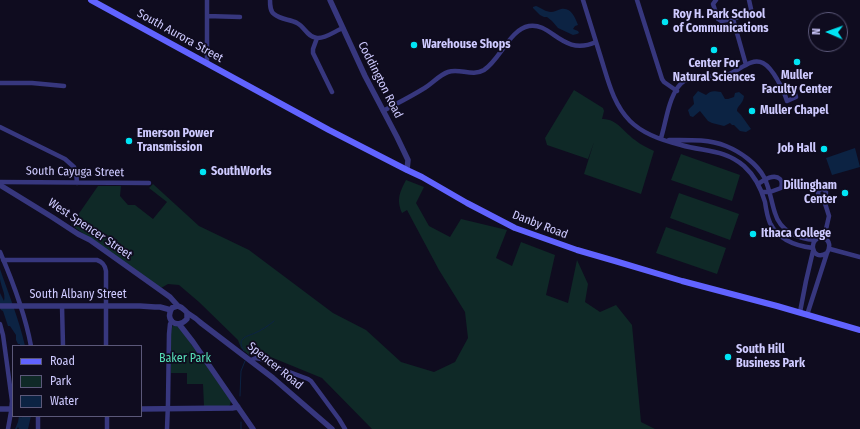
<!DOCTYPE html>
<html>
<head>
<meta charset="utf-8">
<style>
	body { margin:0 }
	#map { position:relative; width:860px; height:429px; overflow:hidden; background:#0f0c1f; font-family:"Fira Sans Condensed",sans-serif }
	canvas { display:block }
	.legend { position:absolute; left:12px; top:345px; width:130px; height:72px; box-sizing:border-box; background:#0f0c1f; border:1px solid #5b5879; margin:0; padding:5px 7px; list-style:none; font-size:12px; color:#cecaff }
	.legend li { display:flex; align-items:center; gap:8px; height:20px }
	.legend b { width:20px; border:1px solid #5b5879 }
	.north { position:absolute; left:808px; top:12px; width:40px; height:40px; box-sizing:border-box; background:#0f0c1f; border:1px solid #5b5879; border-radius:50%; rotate:272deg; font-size:11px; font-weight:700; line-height:16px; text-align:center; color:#cecaff }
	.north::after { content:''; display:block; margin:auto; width:14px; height:18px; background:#00e5f5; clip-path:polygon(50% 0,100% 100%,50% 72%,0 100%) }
</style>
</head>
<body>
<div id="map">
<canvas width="860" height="429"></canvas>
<ul class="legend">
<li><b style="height:5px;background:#6163ff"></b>Road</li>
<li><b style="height:11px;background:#0f2927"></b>Park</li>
<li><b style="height:11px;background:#0c2343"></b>Water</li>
</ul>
<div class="north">N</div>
</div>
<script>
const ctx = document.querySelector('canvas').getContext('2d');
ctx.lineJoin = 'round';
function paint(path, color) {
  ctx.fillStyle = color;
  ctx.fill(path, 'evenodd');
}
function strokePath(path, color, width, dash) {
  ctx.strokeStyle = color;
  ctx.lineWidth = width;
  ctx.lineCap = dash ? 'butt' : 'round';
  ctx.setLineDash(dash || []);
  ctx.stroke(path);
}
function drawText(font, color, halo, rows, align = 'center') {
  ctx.font = font + ' "Fira Sans Condensed",sans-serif';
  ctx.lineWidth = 3.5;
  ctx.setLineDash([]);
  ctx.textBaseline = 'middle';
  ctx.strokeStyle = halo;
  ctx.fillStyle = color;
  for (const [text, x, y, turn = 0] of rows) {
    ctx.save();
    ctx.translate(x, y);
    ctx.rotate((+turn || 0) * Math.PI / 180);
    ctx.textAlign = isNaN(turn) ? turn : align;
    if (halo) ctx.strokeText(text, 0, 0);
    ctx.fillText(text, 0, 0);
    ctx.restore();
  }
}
paint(new Path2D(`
	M574 90 603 108 604 111 602 119C616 118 625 133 635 140 641 145 648 148 654 151L641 194 584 174 594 142 588 159 547 145 545 138Z
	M681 154 740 175 732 201 671 180Z
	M406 180 424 187 416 203 429 226 450 237 461 219 507 230 496 258 512 266 521 242 555 255 546 295 568 303 577 260 588 284 585 302 600 312 616 305 632 325 641 422 655 429H372L322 378 251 349 250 356 241 348 238 340 199 302 179 285 168 284 161 288 71 225 98 186H121L120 196 128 205H135L153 219 167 202 149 188 153 184 199 226 249 250 333 313 366 330 401 362 434 372 455 362 468 338 465 312 439 270 407 210 402 213C396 199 400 192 406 180Z
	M679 193 739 214 730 240 670 218Z
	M666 227 726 248 717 274 656 253Z
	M173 324 180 328 231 401 230 405 229 406H204L203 384H187V373H171V332Z`), '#0f2927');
paint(new Path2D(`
	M536 6C541 8 546 12 551 12 554 12 557 10 561 9 571 7 575 17 578 25L575 26 573 29 578 31 579 33 577 34 573 35 558 28 552 21 547 17H544L540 15 533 8V7Z
	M698 91 706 95C711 90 714 91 721 92L725 99H728L734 97 735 93 739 92 744 96C743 105 737 105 737 111L741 115 751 129 746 132 740 131 734 125H732L730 123 724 126 712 123 708 121 700 111 693 117 690 116 688 110 694 104 693 97Z
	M855 148 860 167 832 175 826 158Z
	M0 269C9 295 19 319 25 346H20V344H18L16 340V335L10 326H8L3 311 1 310 0 308V293L4 301C6 294 1 287 0 279 0 276 0 272 0 269Z
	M19 416H20L21 418 22 416H31L28 429H19L18 427 17 429H15L18 422Z`), '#0c2343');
strokePath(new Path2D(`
	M244 351C242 347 239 342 243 339 245 336 251 335 255 333 262 330 268 326 274 321
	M240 396 241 371 245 361
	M241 422V429`), '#0c2343', 1);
strokePath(new Path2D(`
	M270 0C270 5 270 11 274 14 281 20 290 19 297 23 305 27 307 37 317 38 325 39 335 31 343 28
	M583 0C589 19 595 39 601 58 608 80 613 104 630 121 643 134 664 141 681 145 705 152 724 149 744 166 755 176 761 188 765 202 766 209 767 216 770 223 778 239 796 246 813 248
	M637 0 662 79 664 82 677 91
	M716 0 713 4 718 19 721 21 733 19 750 13 751 9 749 0
	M207 16 240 17
	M733 19 746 65
	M317 38 313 49V53L332 92
	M207 63V0
	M0 83H32L64 86
	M383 111C396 104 410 97 423 89 432 84 439 75 448 72 460 68 472 77 484 70 500 60 510 29 529 26 552 22 562 57 596 42
	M0 127 65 159 74 167 76 172 77 183
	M661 138C666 122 668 101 678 87 689 71 712 79 727 75 739 71 751 57 763 63 773 68 784 91 787 101L796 97 793 88H783
	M669 140C688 140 708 139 726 146 741 152 757 164 764 177 770 189 771 201 775 213 780 231 798 239 815 240
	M0 182 149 183
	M758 184C764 180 774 173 780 179 783 182 782 185 781 188L770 192H762
	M818 193a4 4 0 1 1 8 0a4 4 0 1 1-8 0Z
	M823 197 829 216 824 238
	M830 249 860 257
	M0 252C13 282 25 314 31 346
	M3 260H97C103 262 105 265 106 271V346
	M62 306 63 346
	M800 312 806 281 813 251
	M807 315 827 253C830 248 831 240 823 238 808 235 810 263 827 253
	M0 324 3 335 7 364 12 401 11 412 8 429
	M251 360 256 358 261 359 284 370 308 379 311 381 339 419 345 429
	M107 416V429
	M38 429V416
	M167 429 168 403 169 334 170 324 172 321`), '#37377e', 4.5);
strokePath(new Path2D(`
	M330 0 365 76 397 137 408 160 407 170
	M0 185 52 217 78 234 90 240 170 297 178 306
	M0 306H140L155 307H160L171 310
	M172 308 178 306C185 308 184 311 189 314 194 317 197 319 201 323L273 378 332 429
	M172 308C164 320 177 330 187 319V313
	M179 324 193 342 253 429
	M0 409H13
	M141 409 232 408 238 407`), '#37377e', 5.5);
strokePath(new Path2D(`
	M91 0 329 130 407 170 422 177 467 203 515 228 577 250 615 261 682 281 777 306 860 330`), '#6163ff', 6);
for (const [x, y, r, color] of [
	[665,22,4,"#00e5f5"],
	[414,45,4,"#00e5f5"],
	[714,50,4,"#00e5f5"],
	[797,62,4,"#00e5f5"],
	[752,111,4,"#00e5f5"],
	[129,141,4,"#00e5f5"],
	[824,149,4,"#00e5f5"],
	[203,172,4,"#00e5f5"],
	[845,193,4,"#00e5f5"],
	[753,234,4,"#00e5f5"],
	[728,357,4,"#00e5f5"]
]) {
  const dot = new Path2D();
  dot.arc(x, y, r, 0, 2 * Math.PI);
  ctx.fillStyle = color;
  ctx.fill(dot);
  strokePath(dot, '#0f0c1f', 1.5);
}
drawText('bold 12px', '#cecaff', '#0f0c1f', [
	["Roy H. Park School",673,15],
	["of Communications",673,29],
	["Warehouse Shops",422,45],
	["Center For",714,64,"center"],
	["Natural Sciences",714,78,"center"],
	["Muller",797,76,"center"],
	["Faculty Center",797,90,"center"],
	["Muller Chapel",760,111],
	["Emerson Power",137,134],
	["Transmission",137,148],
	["Job Hall",816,149,"right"],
	["SouthWorks",211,172],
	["Dillingham",837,186,"right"],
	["Center",837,200,"right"],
	["Ithaca College",761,234],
	["South Hill",736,350],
	["Business Park",736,364]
], 'left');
drawText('12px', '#cecaff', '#0f0c1f', [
	["South Aurora Street",180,36,29],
	["Coddington Road",380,80,63],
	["South Cayuga Street",75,172,1],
	["Danby Road",540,225,21],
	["West Spencer Street",90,229,34],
	["South Albany Street",78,295],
	["Spencer Road",275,366,39]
]);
drawText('12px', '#56dfb7', '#0f0c1f', [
	["Baker Park",185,359]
]);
</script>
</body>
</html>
